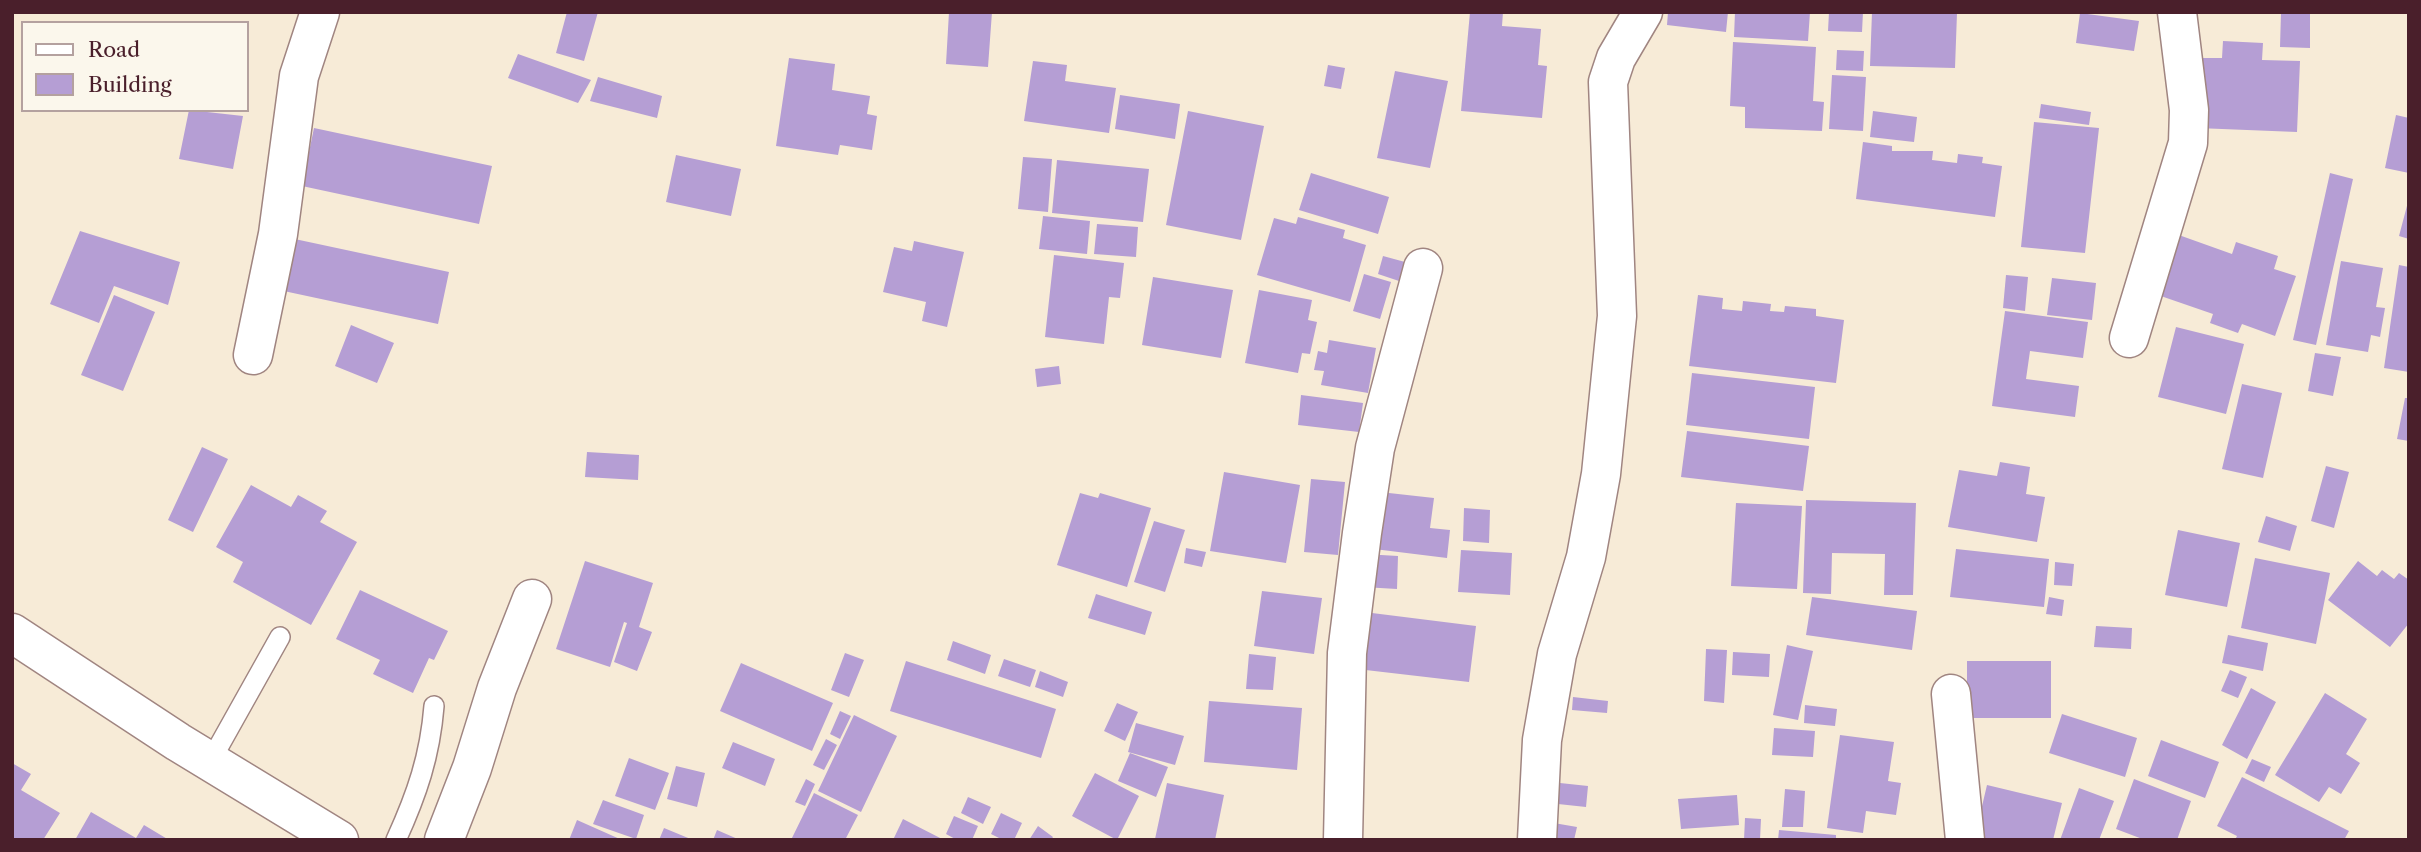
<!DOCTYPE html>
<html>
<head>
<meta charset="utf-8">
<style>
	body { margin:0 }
	#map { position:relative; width:2421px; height:852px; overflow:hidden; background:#f7ebd7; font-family:"Libre Caslon Text",serif }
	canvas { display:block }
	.frame { position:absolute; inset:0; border:14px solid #4a1f2b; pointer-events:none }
	.legend { position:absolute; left:21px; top:21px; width:228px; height:91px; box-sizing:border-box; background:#fbf7ec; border:2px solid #b4a19f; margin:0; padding:9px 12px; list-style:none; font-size:21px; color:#4a1f2b }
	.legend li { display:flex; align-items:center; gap:14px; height:35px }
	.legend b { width:35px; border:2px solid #b4a19f }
</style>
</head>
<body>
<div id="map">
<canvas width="2421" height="852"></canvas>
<div class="frame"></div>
<ul class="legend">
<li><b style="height:9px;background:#fff"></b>Road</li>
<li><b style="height:19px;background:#b59ed4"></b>Building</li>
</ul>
</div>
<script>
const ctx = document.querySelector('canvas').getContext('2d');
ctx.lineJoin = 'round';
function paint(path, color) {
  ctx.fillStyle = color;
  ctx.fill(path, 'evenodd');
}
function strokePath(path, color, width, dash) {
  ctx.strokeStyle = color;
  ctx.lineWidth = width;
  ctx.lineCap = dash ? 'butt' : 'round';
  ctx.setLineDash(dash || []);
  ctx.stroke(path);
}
paint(new Path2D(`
	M567 12H598L584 61 556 53Z
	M949 12H992L988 67 946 64Z
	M1470 12H1503L1502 26 1541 29 1538 65 1547 66 1542 118 1461 111Z
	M1668 12H1728L1726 32 1667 25Z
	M1735 12H1810L1808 41 1734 37Z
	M1829 12H1863L1862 32 1828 31Z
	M1872 12 1957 13 1955 68 1870 66Z
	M2080 13 2139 21 2134 51 2076 43Z
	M2281 13 2310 14V48L2280 47Z
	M2223 41 2263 43 2262 60 2300 61 2297 132 2197 128 2201 58H2222Z
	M1733 42 1816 47 1813 101 1824 102 1822 131 1745 128V107L1730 106Z
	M1837 50 1864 51 1863 71 1836 70Z
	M518 54 591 80 578 103 508 78Z
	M789 58 835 64 832 90 870 96 867 114 877 116 872 150 840 145 838 155 776 146Z
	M1033 61 1067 65 1065 81 1116 88 1109 133 1024 121Z
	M1328 65 1345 68 1341 89 1324 86Z
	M1395 71 1448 81 1430 168 1377 158Z
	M1832 75 1866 77 1863 131 1829 129Z
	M598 77 662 96 657 118 590 101Z
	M1120 95 1180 104 1175 139 1115 129Z
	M2041 104 2091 112 2089 125 2039 118Z
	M189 110 243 116 233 169 179 159Z
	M1188 111 1264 126 1241 240 1166 225Z
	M1873 111 1917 117 1914 142 1870 137Z
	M2396 115 2409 118V173L2385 168Z
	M2034 122 2099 128 2085 253 2021 247Z
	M314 128 492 166 479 224 302 186Z
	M1863 142 1892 146V151H1933L1932 160 1957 163 1958 154 1983 157 1982 163 2002 166 1995 217 1856 199Z
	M676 155 741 169 731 216 666 202Z
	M1023 157 1052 159 1048 212 1018 209Z
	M1057 160 1149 169 1143 222 1052 213Z
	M1311 173 1389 197 1378 234 1299 210Z
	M2330 173 2353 179 2316 345 2293 340Z
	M2408 202H2409V239L2399 236Z
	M1043 216 1090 221 1087 254 1039 249Z
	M1298 217 1345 230 1343 238 1366 245 1350 302 1257 275 1274 218 1296 224Z
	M1097 224 1138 227 1136 257 1094 254Z
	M80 231 180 262 168 305 114 286 99 323 50 304Z
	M2176 234 2232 254 2236 242 2278 256 2274 269 2296 276 2275 336 2242 324 2238 333 2210 323 2213 314 2155 294Z
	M290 238 449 272 438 324 279 290Z
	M914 241 964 252 947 327 922 321 926 302 883 292 894 247 912 251Z
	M1054 255 1124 263 1120 298 1109 297 1104 344 1045 337Z
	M1383 256 1405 262 1399 281 1378 274Z
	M2341 261 2383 268 2376 307 2385 308 2380 337 2371 335 2368 352 2326 345Z
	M2399 265 2409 267V372L2384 368Z
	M1364 274 1391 282 1380 319 1353 311Z
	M2006 275 2028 277 2025 311 2003 308Z
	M1153 277 1233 290 1221 358 1142 345Z
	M2052 278 2096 283 2092 320 2047 315Z
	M1259 290 1312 300 1308 320 1317 322 1310 354 1302 353 1298 373 1245 363Z
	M114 295 155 312 123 391 81 375Z
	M1698 295 1723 298 1722 309 1742 311 1743 301 1771 304 1770 311 1784 312 1785 306 1816 309V316L1844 320 1836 383 1689 366Z
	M2005 311 2088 322 2083 358 2030 351 2026 379 2079 386 2075 417 1992 406Z
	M351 325 394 343 377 383 335 366Z
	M2176 327 2244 344 2226 414 2158 397Z
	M1329 340 1376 348 1368 393 1321 385 1324 371 1314 370 1318 351 1327 353Z
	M2315 353 2341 357 2333 396 2308 391Z
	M1059 366 1061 384 1037 387 1035 369Z
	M1692 373 1815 387 1809 439 1686 425Z
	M2242 384 2282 393 2263 478 2222 469Z
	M1301 395 1363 403 1359 432 1298 425Z
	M2405 398H2409V441L2397 439Z
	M1687 431 1809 446 1803 491 1681 477Z
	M202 447 228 459 193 532 168 520Z
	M587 452 639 455 638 480 585 477Z
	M2000 462 2030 467 2026 494 2045 497 2037 542 1948 527 1959 470 1997 476Z
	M2326 466 2349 472 2334 528 2311 521Z
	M1224 472 1300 485 1286 563 1210 551Z
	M1311 479 1345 482 1338 555 1304 552Z
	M251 485 291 507 298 495 327 511 320 522 357 542 311 625 233 582 243 562 216 547Z
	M1380 492 1434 498 1430 528 1450 530 1447 558 1374 549Z
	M1080 493 1098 498 1100 493 1151 508 1127 587 1057 565Z
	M1806 500 1916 503 1913 595H1884L1885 554 1832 553 1831 594 1803 593Z
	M1736 503 1802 506 1797 589 1731 586Z
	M1464 508 1490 510 1489 543 1463 541Z
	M2266 516 2297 526 2290 551 2258 542Z
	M1154 521 1185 530 1165 592 1134 582Z
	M2178 530 2240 543 2227 607 2165 595Z
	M1186 548 1206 552 1202 567 1184 563Z
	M1956 549 2049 559 2044 607 1950 597Z
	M1461 550 1512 553 1510 595 1458 592Z
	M1364 554 1398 556 1397 589 1363 587Z
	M2255 558 2330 573 2316 644 2241 628Z
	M585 561 653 583 639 627 652 632 637 671 614 662 627 623 624 622 610 667 556 649Z
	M2358 561 2377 576 2382 570 2394 579 2399 573 2409 580V623L2390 647 2328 600Z
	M2055 562 2074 564 2072 586 2054 585Z
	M360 590 448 631 434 660 429 658 413 693 373 674 380 660 336 639Z
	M1262 591 1322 598 1314 654 1254 646Z
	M1096 594 1152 612 1145 635 1088 618Z
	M1812 597 1917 611 1912 650 1806 635Z
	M2049 597 2064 600 2062 616 2046 614Z
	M1364 612 1476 626 1469 682 1357 669Z
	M2096 626 2132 628 2131 649 2094 647Z
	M2228 635 2268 643 2263 671 2222 663Z
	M953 641 991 655 985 674 947 660Z
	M1787 645 1813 651 1798 720 1773 715Z
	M1706 649 1727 650 1724 703 1704 701Z
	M1733 652 1770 654 1769 677 1732 675Z
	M845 653 864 660 849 697 831 690Z
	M1249 654 1276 657 1273 690 1246 689Z
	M1004 659 1036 670 1030 687 998 676Z
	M906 661 1056 709 1041 758 890 711Z
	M1967 661H2051V718H1967Z
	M741 663 833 703 812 751 720 711Z
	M2230 670 2247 677 2238 698 2221 691Z
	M1040 671 1068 682 1063 697 1035 687Z
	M2251 688 2276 702 2247 759 2222 745Z
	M2325 693 2367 719 2346 754 2360 763 2341 794 2329 787 2319 802 2275 775Z
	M1573 697 1608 701 1607 713 1572 710Z
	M1209 701 1302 708 1297 770 1204 762Z
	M1117 703 1138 712 1125 741 1104 731Z
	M1805 705 1837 709 1835 726 1804 723Z
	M840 711 851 716 840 739 830 734Z
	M2062 714 2137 738 2125 777 2049 753Z
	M854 715 897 736 861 812 818 791Z
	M1136 723 1184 736 1175 765 1128 752Z
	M1774 728 1815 731 1813 757 1772 755Z
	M1840 735 1894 742 1888 781 1901 783 1896 815 1866 811 1863 833 1827 828Z
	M826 739 837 745 824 770 813 765Z
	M2161 740 2219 762 2205 798 2148 776Z
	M733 742 775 759 765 786 722 768Z
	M1130 753 1168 767 1156 797 1118 781Z
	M629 758 669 773 655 810 615 796Z
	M2252 759 2271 767 2264 782 2245 773Z
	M12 763 31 774 21 790 60 813 43 840H12Z
	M676 766 705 773 697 807 667 799Z
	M1095 773 1139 796 1117 840 1072 816Z
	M2242 777 2349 831 2344 840H2235L2237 836 2217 826Z
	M806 779 815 784 805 806 795 802Z
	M2134 779 2191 801 2177 840H2145L2116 829Z
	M1167 783 1224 795 1215 840 1155 839Z
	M1560 783 1588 786 1586 807 1558 804Z
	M1987 785 2062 803 2053 840H1990L1975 836Z
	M2079 788 2114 801 2099 840H2060Z
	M1785 789 1805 791 1803 827H1782Z
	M814 793 858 815 845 840H791Z
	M1737 795 1739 825 1681 829 1678 799Z
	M968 797 991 807 983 824 961 813Z
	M603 800 644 815 636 839 593 824Z
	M91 812 136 838 144 825 169 840H75Z
	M1001 813 1022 823 1014 840H1003L991 834Z
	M954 816 978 826 972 840H957L946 834Z
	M1745 818 1761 819 1760 840H1744Z
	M903 819 944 840H893Z
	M577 820 622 840H569Z
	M1548 822 1577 827 1574 840H1545Z
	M1038 826 1053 837 1051 840H1029Z
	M664 828 693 840H659Z
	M717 830 740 840H713Z
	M1779 830 1836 835V840H1778Z`), '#b59ed4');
const service = new Path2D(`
	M210 762 280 637
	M396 840C417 794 430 756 434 706`);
const minor = new Path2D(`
	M2129 338 2188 143 2189 110 2177 12
	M253 355 278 234 299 76 320 12
	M12 633 178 742 339 840
	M1951 694 1965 840
	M444 840 472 768 497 688 532 599
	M1343 840 1347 653 1362 533 1375 448 1423 268
	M1537 840 1542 740 1557 654 1586 557 1601 474 1617 316 1608 82 1616 58 1643 12`);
strokePath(service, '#a08581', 22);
strokePath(minor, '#a08581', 41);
strokePath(service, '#fff', 19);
strokePath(minor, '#fff', 38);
</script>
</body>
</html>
